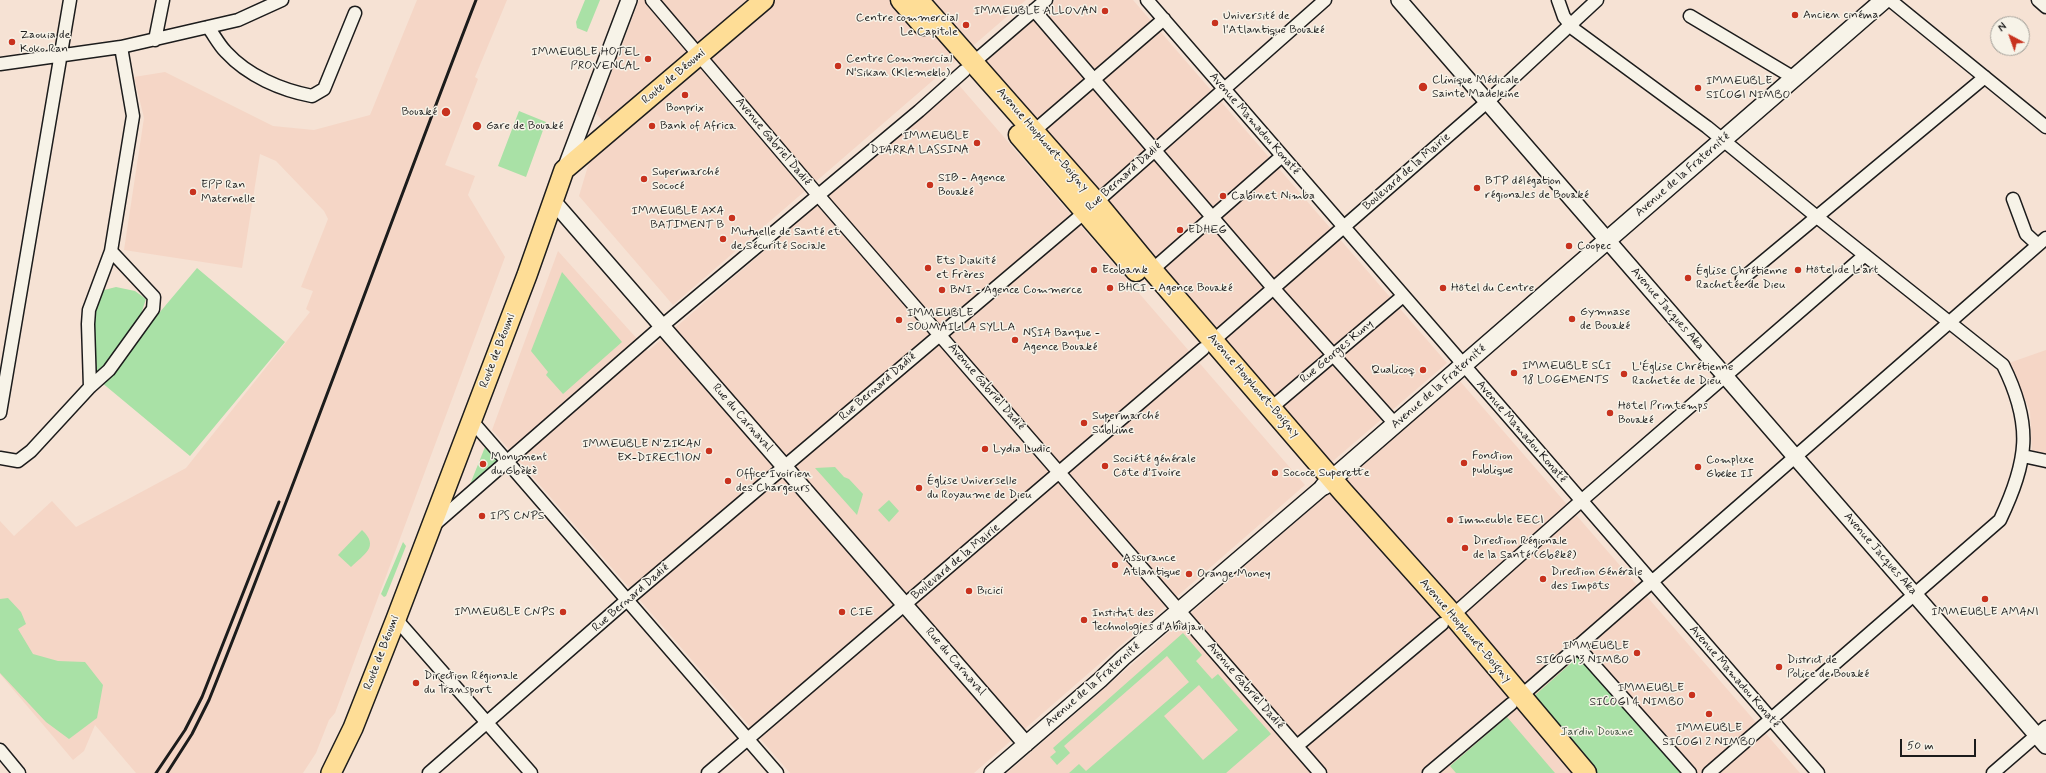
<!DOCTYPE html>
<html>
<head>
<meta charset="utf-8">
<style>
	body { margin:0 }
	#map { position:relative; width:2046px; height:773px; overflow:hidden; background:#f6e2d4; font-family:Mynerve,sans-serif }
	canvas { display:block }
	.north { position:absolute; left:1990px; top:16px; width:40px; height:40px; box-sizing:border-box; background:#f7f3e8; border:1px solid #9f9d96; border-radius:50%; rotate:319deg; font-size:11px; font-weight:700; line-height:16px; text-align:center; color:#1c1c1c }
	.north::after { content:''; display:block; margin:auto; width:14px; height:18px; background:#c8321e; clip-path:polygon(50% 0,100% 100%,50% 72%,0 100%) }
	.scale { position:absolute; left:1900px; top:739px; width:76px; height:18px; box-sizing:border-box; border:2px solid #1c1c1c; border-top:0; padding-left:5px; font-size:12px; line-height:14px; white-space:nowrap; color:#1c1c1c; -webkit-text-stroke:3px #f7f3e8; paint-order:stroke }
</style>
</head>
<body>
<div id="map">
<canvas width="2046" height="773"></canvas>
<div class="north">N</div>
<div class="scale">50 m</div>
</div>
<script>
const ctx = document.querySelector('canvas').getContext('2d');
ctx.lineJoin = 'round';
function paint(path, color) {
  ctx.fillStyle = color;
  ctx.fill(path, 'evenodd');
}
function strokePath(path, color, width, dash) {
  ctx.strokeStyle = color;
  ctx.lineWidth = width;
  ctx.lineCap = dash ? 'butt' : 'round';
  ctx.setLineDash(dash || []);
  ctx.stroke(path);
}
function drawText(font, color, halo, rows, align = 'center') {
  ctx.font = font + ' Mynerve,sans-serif';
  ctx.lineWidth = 3;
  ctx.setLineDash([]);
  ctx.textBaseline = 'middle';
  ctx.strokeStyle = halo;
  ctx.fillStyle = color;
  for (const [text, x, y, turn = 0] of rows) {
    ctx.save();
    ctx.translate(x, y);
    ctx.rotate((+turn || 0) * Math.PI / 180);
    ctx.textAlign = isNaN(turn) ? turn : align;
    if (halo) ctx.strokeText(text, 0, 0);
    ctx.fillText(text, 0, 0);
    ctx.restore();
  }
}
paint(new Path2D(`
	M417 0H507L475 77 478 79 445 165 475 176 468 195 505 257 335 713 329 720 316 753 303 773H136L95 725 84 751 73 760 0 674V521L14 536 52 501 76 527 186 468 310 312 306 309 313 291 301 287 328 219 324 211 276 161 260 154 242 268 124 250 144 118 134 77 165 72 273 126 314 130 370 115Z
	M639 0H747L605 124 596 113Z
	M775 0H1026L673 305 579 196 590 159Z
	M1056 0H1133L1447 363 1319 473 972 72Z
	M958 84 1305 485 974 773H790L492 430 558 251 648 351Z
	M2046 350V453L2032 451 2030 411 2009 363Z
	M1459 380 1800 773H1007Z`), '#f5d6c6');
paint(new Path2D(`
	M585 0H600L587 32 577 28 576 22Z
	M519 111 546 122 526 177 498 166Z
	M197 268 285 342 190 456 101 382Z
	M562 272 622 342 563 394 546 375 548 372 531 351Z
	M116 287 135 291 146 299 134 335 108 368 89 375 91 320 104 290Z
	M485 447 498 461 469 487Z
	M835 467 844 477 849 479 863 494 857 515 815 468Z
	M889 500 899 511 889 522 878 510Z
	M362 530C380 547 364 554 351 567L338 555Z
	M403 542 406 546 386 596 384 597 381 594Z
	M8 598 21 612 26 624 18 629 33 654 58 661 85 662 103 685 97 718 69 739 46 722 0 673V599Z
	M1183 633 1202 655 1196 661 1212 679 1218 674 1271 734 1226 773H1069L1079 764 1086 771 1189 682 1167 656 1064 746 1070 753 1057 765 1050 757 1056 752 1053 748ZM1199 685 1238 730 1203 760 1164 716Z
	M1579 656 1682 773H1584L1524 705Z
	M1507 717 1555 773H1456L1450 766Z`), '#a9e1a6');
const minor = new Path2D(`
	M652 0 818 195 1320 773
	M1147 0 1818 773
	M1558 0 1564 17 1575 30 1707 127 1817 217 2003 365C2033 425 2028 461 2000 520L1709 773
	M1890 0 2046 127
	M2038 0 2046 7
	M1034 10 1274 289 1396 425
	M1690 16 1794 78
	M208 27C214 35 219 45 226 52 248 76 281 90 312 96L324 89 355 13
	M155 40 163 0
	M974 62 1046 0
	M0 64 121 47 238 20 282 0
	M1034 131 1164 19
	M2013 199 2026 234 2038 245
	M1152 270 1282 156
	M1742 279 1985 77
	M1214 340 1487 102 1597 0
	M90 387 88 324 89 310 111 251
	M1271 408 1403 296
	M0 413 70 0
	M471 420 777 773
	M2023 456 2046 461
	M0 458 18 461 31 451 90 387 109 370 153 309 154 297 111 251 133 116 121 47
	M434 525 662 326 919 111 964 71
	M1453 615 1581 501 1865 255
	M396 619 531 773
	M1577 646 1690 773
	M1521 696 2046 238
	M1297 746 1442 624
	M0 750 19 773
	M429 773 627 600 1085 212 1325 0
	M708 773 1203 349
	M1429 773 1511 704
	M1993 773 2046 727`);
const tertiary = new Path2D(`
	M1399 0 2046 746
	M565 169 629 0
	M553 201 1026 744
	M992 773 1100 680 1123 658 1324 486`);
const secondary = new Path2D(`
	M1324 486 1884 0`);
const primary = new Path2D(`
	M331 773 353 728 396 619 527 275 564 170 764 0`);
const trunk = new Path2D(`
	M901 0 923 25
	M918 0 1096 202 1152 270 1343 492 1453 615 1586 773
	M1019 135 1136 271`);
strokePath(minor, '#1c1c1c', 15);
strokePath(tertiary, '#1c1c1c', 18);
strokePath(secondary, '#1c1c1c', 20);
strokePath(primary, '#1c1c1c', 22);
strokePath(trunk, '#1c1c1c', 23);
strokePath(minor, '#f7f3e8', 12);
strokePath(tertiary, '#f7f3e8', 15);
strokePath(secondary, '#f7f3e8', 17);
strokePath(primary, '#fedd96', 19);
strokePath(trunk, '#fedd96', 20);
strokePath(new Path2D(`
	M156 773 185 730 202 697 279 502
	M167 773 192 734 209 700C302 468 386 233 476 0`), '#1c1c1c', 3);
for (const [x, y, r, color] of [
	[1105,11,4,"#c8321e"],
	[1795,15,4,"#c8321e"],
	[1215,23,4,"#c8321e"],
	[966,25,4,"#c8321e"],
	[12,42,4,"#c8321e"],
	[648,59,4,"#c8321e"],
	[838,66,4,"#c8321e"],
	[1423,87,5,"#c8321e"],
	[1698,88,4,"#c8321e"],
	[685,95,4,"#c8321e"],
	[446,112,5,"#c8321e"],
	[477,126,5,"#c8321e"],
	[652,126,4,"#c8321e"],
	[977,143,4,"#c8321e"],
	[644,179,4,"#c8321e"],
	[930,185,4,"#c8321e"],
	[1477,188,4,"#c8321e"],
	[193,192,4,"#c8321e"],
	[1223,196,4,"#c8321e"],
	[732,218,4,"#c8321e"],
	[1180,230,4,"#c8321e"],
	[723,239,4,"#c8321e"],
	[1569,246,4,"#c8321e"],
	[928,268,4,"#c8321e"],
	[1094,270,4,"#c8321e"],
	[1798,270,4,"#c8321e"],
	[1688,278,4,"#c8321e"],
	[1110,288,4,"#c8321e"],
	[1443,288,4,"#c8321e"],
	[942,290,4,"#c8321e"],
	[1572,319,4,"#c8321e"],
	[899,320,4,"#c8321e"],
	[1015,340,4,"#c8321e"],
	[1423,370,4,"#c8321e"],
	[1514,373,4,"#c8321e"],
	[1624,374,4,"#c8321e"],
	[1610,413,4,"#c8321e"],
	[1084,423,4,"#c8321e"],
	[985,449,4,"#c8321e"],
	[709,451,4,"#c8321e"],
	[1464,463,4,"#c8321e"],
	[483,464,4,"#c8321e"],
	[1105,466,4,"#c8321e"],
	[1698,467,4,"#c8321e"],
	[1275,473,4,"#c8321e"],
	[728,481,4,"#c8321e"],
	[919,488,4,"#c8321e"],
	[482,516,4,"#c8321e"],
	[1450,520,4,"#c8321e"],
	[1465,548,4,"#c8321e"],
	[1115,565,4,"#c8321e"],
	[1189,574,4,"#c8321e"],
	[1543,579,4,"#c8321e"],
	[969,591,4,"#c8321e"],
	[1985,599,4,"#c8321e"],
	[563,612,4,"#c8321e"],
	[842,612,4,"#c8321e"],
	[1084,620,4,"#c8321e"],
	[1637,653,4,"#c8321e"],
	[1779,667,4,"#c8321e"],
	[416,683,4,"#c8321e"],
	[1692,695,4,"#c8321e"],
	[1709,714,4,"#c8321e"]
]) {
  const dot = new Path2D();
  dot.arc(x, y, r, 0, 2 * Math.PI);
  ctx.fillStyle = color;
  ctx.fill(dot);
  strokePath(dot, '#f7f3e8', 1.5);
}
drawText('12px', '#1c1c1c', '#f7f3e8', [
	["IMMEUBLE ALLOVAN",1097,11,"right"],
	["Ancien cinéma",1803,15],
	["Université de",1223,16],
	["l'Atlantique Bouaké",1223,30],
	["Centre commercial",958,18,"right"],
	["Le Capitole",958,32,"right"],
	["Zaouia de",20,35],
	["Koko Ran",20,49],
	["IMMEUBLE HOTEL",640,52,"right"],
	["PROVENCAL",640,66,"right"],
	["Centre Commercial",846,59],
	["N'Sikan (Klemeklo)",846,73],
	["Clinique Médicale",1432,80],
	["Sainte Madeleine",1432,94],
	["IMMEUBLE",1706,81],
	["SICOGI NIMBO",1706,95],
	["Bonprix",685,108,"center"],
	["Bouaké",437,112,"right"],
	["Gare de Bouaké",486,126],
	["Bank of Africa",660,126],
	["IMMEUBLE",969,136,"right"],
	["DIARRA LASSINA",969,150,"right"],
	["Supermarché",652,172],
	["Sococé",652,186],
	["SIB - Agence",938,178],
	["Bouaké",938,192],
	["BTP délégation",1485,181],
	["régionales de Bouaké",1485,195],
	["EPP Ran",201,185],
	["Maternelle",201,199],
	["Cabinet Nimba",1231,196],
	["IMMEUBLE AXA",724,211,"right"],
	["BATIMENT B",724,225,"right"],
	["EDHEG",1188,230],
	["Mutuelle de Santé et",731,232],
	["de Sécurité Sociale",731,246],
	["Coopec",1577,246],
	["Ets Diakité",936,261],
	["et Frères",936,275],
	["Ecobank",1102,270],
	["Hôtel de L'art",1806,270],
	["Église Chrétienne",1696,271],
	["Rachetée de Dieu",1696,285],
	["BHCI - Agence Bouaké",1118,288],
	["Hôtel du Centre",1451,288],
	["BNI - Agence Commerce",950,290],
	["Gymnase",1580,312],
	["de Bouaké",1580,326],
	["IMMEUBLE",907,313],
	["SOUMAILLA SYLLA",907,327],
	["NSIA Banque -",1023,333],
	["Agence Bouaké",1023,347],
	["IMMEUBLE SCI",1522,366],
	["18 LOGEMENTS",1522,380],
	["L'Église Chrétienne",1632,367],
	["Rachetée de Dieu",1632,381],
	["Qualicoq",1415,370,"right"],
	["Hôtel Printemps",1618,406],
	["Bouaké",1618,420],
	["Supermarché",1092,416],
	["Sublime",1092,430],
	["IMMEUBLE N'ZIKAN",701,444,"right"],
	["EX-DIRECTION",701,458,"right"],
	["Lydia Ludic",993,449],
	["Fonction",1472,456],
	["publique",1472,470],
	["Monument",491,457],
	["du Gbèkè",491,471],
	["Société générale",1113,459],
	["Côte d’Ivoire",1113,473],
	["Complexe",1706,460],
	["Gbeke II",1706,474],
	["Sococe Superette",1283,473],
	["Office Ivoirien",736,474],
	["des Chargeurs",736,488],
	["Église Universelle",927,481],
	["du Royaume de Dieu",927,495],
	["IPS CNPS",490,516],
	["Immeuble EECI",1458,520],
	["Direction Régionale",1473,541],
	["de la Santé (Gbêkê)",1473,555],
	["Assurance",1123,558],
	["Atlantique",1123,572],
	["Direction Générale",1551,572],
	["des Impôts",1551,586],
	["Orange Money",1197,574],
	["Bicici",977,591],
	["IMMEUBLE CNPS",555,612,"right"],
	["CIE",850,612],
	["IMMEUBLE AMANI",1985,612,"center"],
	["Institut des",1092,613],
	["Technologies d'Abidjan",1092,627],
	["IMMEUBLE",1629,646,"right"],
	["SICOGI 3 NIMBO",1629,660,"right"],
	["District de",1787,660],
	["Police de Bouaké",1787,674],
	["Direction Régionale",424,676],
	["du Transport",424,690],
	["IMMEUBLE",1684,688,"right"],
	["SICOGI 4 NIMBO",1684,702,"right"],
	["IMMEUBLE",1709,728,"center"],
	["SICOGI 2 NIMBO",1709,742,"center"]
], 'left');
drawText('12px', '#1c1c1c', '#f7f3e8', [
	["Route de Béoumi",674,77,-40],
	["Avenue Mamadou Konaté",1254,124,49],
	["Avenue Houphouët-Boigny",1042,140,49],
	["Avenue Gabriel Dadié",773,142,50],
	["Boulevard de la Mairie",1407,172,-41],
	["Avenue de la Fraternité",1683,175,-41],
	["Rue Bernard Dadié",1124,177,-42],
	["Avenue Jacques Aka",1667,309,49],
	["Route de Béoumi",498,351,-69],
	["Rue Georges Kuny",1337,352,-40],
	["Avenue Houphouët-Boigny",1253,386,49],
	["Rue Bernard Dadié",878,387,-41],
	["Avenue Gabriel Dadié",986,387,49],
	["Avenue de la Fraternité",1439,387,-41],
	["Rue du Carnaval",742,418,49],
	["Avenue Mamadou Konaté",1521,432,49],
	["Avenue Jacques Aka",1880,554,49],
	["Boulevard de la Mairie",956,562,-40],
	["Rue Bernard Dadié",631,598,-41],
	["Avenue Houphouët-Boigny",1465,631,49],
	["Route de Béoumi",382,653,-69],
	["Rue du Carnaval",955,662,49],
	["Avenue Mamadou Konaté",1734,677,49],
	["Avenue de la Fraternité",1093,685,-41],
	["Avenue Gabriel Dadié",1245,686,49]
]);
drawText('12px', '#465745', '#f7f3e8', [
	["Jardin Douane",1597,732]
]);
</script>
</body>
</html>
